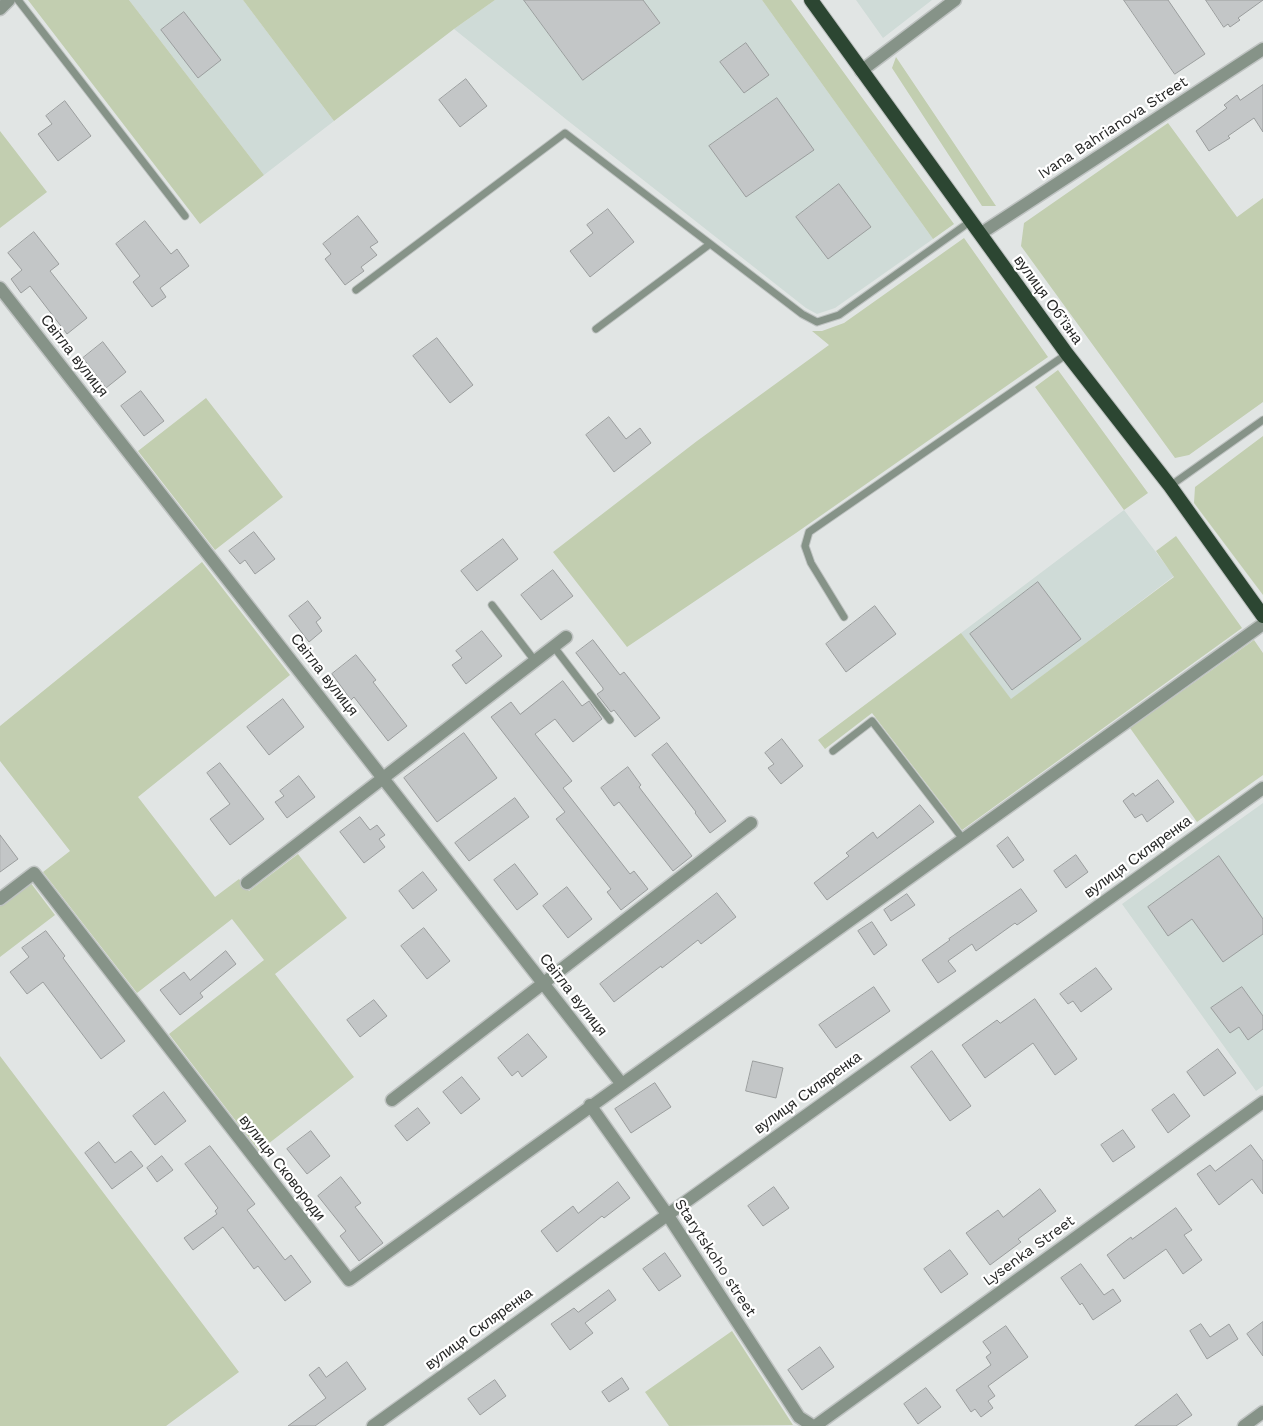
<!DOCTYPE html>
<html>
<head>
<meta charset="utf-8">
<style>
	body { margin:0 }
	canvas { display:block; background:#e1e5e4 }
</style>
</head>
<body>
<canvas width="1263" height="1426"></canvas>
<script>
const ctx = document.querySelector('canvas').getContext('2d');
ctx.lineJoin = 'round';
function paint(path, color) {
  ctx.fillStyle = color;
  ctx.fill(path, 'evenodd');
}
function strokePath(path, color, width, dash) {
  ctx.strokeStyle = color;
  ctx.lineWidth = width;
  ctx.lineCap = dash ? 'butt' : 'round';
  ctx.setLineDash(dash || []);
  ctx.stroke(path);
}
function drawText(font, color, halo, rows, align = 'center') {
  ctx.font = font + ' "Work Sans",sans-serif';
  ctx.lineWidth = 4.5;
  ctx.setLineDash([]);
  ctx.textBaseline = 'middle';
  ctx.strokeStyle = halo;
  ctx.fillStyle = color;
  for (const [text, x, y, turn = 0] of rows) {
    ctx.save();
    ctx.translate(x, y);
    ctx.rotate((+turn || 0) * Math.PI / 180);
    ctx.textAlign = isNaN(turn) ? turn : align;
    if (halo) ctx.strokeText(text, 0, 0);
    ctx.fillText(text, 0, 0);
    ctx.restore();
  }
}
paint(new Path2D(`
	M129 0H243L334 121 264 175Z
	M495 0H762L933 239 835 308 817 314 806 308 567 120 454 29Z
	M856 0H932L883 38Z
	M1124 510 1174 576 1011 700 961 633Z
	M1263 803V1086L1256 1091 1122 904Z`), '#cfdbd7');
paint(new Path2D(`
	M28 0H129L264 175 200 224Z
	M243 0H495L454 29 334 121Z
	M762 0H791L954 224 933 239Z
	M896 57 996 206H982L892 68Z
	M1168 123 1237 217 1263 198V402L1189 455 1175 458 1021 246 1024 223Z
	M0 131 47 192 0 228Z
	M964 238 1048 357 796 533 627 647 553 552 697 441 829 345 812 331H822L844 323Z
	M1058 370 1148 493 1124 510 1035 387Z
	M206 398 283 497 215 550 138 451Z
	M1263 436V595L1194 503 1195 487Z
	M1176 536 1242 628 962 830 872 713 825 749 818 740 961 633 1011 699 1174 577 1156 551Z
	M202 562 290 675 138 797 215 897 239 879 249 891 298 854 347 918 275 974 354 1077 259 1151 169 1034 264 960 232 919 137 993 43 872 70 851 0 761V726Z
	M1254 640 1263 653V775L1197 822 1130 728Z
	M30 882 55 915 0 957V905Z
	M0 1056 239 1372 166 1426H0Z
	M732 1331 793 1425 669 1426 645 1392Z`), '#c2ceb0');
const building = new Path2D(`
	M524 0H643L660 23 583 80Z
	M1124 0H1168L1205 54 1175 74Z
	M1206 0H1263L1238 18 1240 20 1230 27 1228 24 1224 27Z
	M184 12 221 60 198 78 161 30Z
	M746 43 769 75 744 93 720 62Z
	M466 79 487 106 460 127 439 100Z
	M1263 85V132L1254 118 1228 136 1230 138 1209 151 1196 131 1227 108 1224 105 1237 95 1240 100Z
	M777 98 814 150 746 197 709 146Z
	M65 101 91 136 58 161 38 134 52 124 46 116Z
	M839 184 871 227 828 259 796 217Z
	M608 209 634 242 590 277 570 251 593 233 587 225Z
	M358 216 378 242 370 247 377 255 361 267 364 271 345 285 325 259 331 254 323 244Z
	M145 221 171 254 177 249 189 266 160 288 166 297 152 307 133 282 140 276 116 244Z
	M34 232 59 264 50 271 87 318 67 334 30 286 21 293 11 279 22 270 8 253Z
	M437 338 473 385 450 403 413 356Z
	M103 342 126 372 106 388 83 358Z
	M141 391 164 421 144 436 121 406Z
	M609 417 626 439 640 428 651 443 614 472 586 435Z
	M254 532 275 559 255 574 245 560 240 564 229 551Z
	M503 539 518 559 477 591 461 571Z
	M553 570 573 596 541 620 521 595Z
	M1038 582 1081 639 1012 690 970 634Z
	M308 601 321 618 316 622 322 631 309 642 289 616Z
	M875 606 896 634 846 672 826 644Z
	M482 631 502 656 466 684 452 665 462 658 456 651Z
	M593 640 620 675 624 672 660 718 635 737 614 710 611 712 597 694 603 690V688L576 653Z
	M356 655 376 680 373 682 407 726 388 741 354 697 351 700 332 674Z
	M563 681 582 706 589 701 602 719 573 742 555 719 535 734 572 781 563 788 630 874 634 871 648 889 621 910 607 892 611 889 556 819 565 812 491 717 511 702 520 714Z
	M283 699 304 727 269 755 247 727Z
	M464 733 497 778 437 822 404 778Z
	M782 739 803 766 781 784 768 768 774 764 765 753Z
	M667 743 726 821 710 833 695 813 696 812 652 755Z
	M220 763 264 819 230 845 210 819 230 804 207 773Z
	M628 767 641 785 639 787 692 856 673 871 619 802 614 806 601 788Z
	M299 776 315 797 287 818 275 802 284 796 280 791Z
	M1158 780 1174 802 1147 822 1142 814 1135 818 1123 801 1133 793 1135 796Z
	M515 798 529 817 469 861 455 843Z
	M920 805 934 822 827 900 814 883 849 856 846 853 873 832 877 838Z
	M360 817 370 830 377 825 385 835 379 839 385 847 364 863 340 832Z
	M0 835 18 859 0 872Z
	M1008 837 1024 860 1013 868 997 846Z
	M1076 855 1088 872 1066 888 1054 871Z
	M1219 856 1263 919V934L1223 962 1192 919 1168 936 1148 907Z
	M515 864 538 894 517 910 494 880Z
	M423 872 437 890 413 909 399 891Z
	M567 887 592 919 568 938 543 906Z
	M1021 889 1037 911 1017 925 1015 923 976 951 972 944 948 961 956 971 938 983 922 960 950 940 949 939Z
	M717 893 736 917 701 944 698 940 662 968 661 966 614 1002 600 984Z
	M907 894 915 905 891 921 884 910Z
	M872 922 887 945 874 955 858 931Z
	M424 928 450 961 427 979 401 946Z
	M46 931 65 956 63 958 125 1041 101 1059 43 982 27 994 10 972 29 957 22 948Z
	M226 951 236 964 200 993 203 997 180 1015 160 990 184 972 190 980Z
	M1096 968 1112 989 1081 1012 1073 1001 1068 1004 1060 994Z
	M874 987 890 1011 836 1048 819 1025Z
	M1242 987 1263 1016V1029L1248 1040 1239 1027 1230 1033 1211 1008Z
	M1035 999 1077 1059 1055 1075 1033 1043 985 1078 962 1045 997 1020 1000 1023Z
	M374 1000 387 1016 360 1037 347 1020Z
	M528 1034 547 1057 522 1077 518 1071 512 1076 498 1058Z
	M1218 1049 1236 1073 1204 1096 1187 1072Z
	M932 1051 971 1106 950 1121 911 1067Z
	M753 1061 783 1068 776 1098 746 1091Z
	M462 1077 480 1099 461 1114 443 1092Z
	M655 1083 671 1107 631 1133 615 1109Z
	M164 1092 186 1121 155 1145 133 1116Z
	M1174 1094 1190 1116 1168 1133 1152 1110Z
	M418 1108 430 1123 407 1141 395 1126Z
	M1123 1130 1135 1147 1113 1162 1101 1145Z
	M311 1131 330 1156 307 1174 287 1149Z
	M99 1142 115 1163 131 1151 143 1166 112 1189 85 1153Z
	M1251 1145 1263 1161V1194L1252 1179 1219 1205 1197 1174 1210 1165 1215 1171Z
	M210 1146 255 1204 247 1210 285 1260 291 1255 311 1282 285 1301 258 1266 254 1269 223 1227 193 1250 184 1238 217 1214 215 1211 218 1208 185 1164Z
	M162 1156 173 1170 157 1182 147 1168Z
	M341 1177 361 1203 355 1207 383 1243 359 1261 340 1236 346 1231 318 1196Z
	M618 1182 630 1198 604 1218 602 1216 557 1252 541 1231 573 1206 578 1213Z
	M774 1187 789 1208 763 1226 748 1206Z
	M1040 1189 1056 1211 1018 1239 1021 1242 990 1265 966 1233 998 1210 1003 1217Z
	M1176 1208 1192 1230 1184 1235 1202 1260 1183 1274 1166 1249 1124 1279 1107 1255 1131 1237 1132 1239Z
	M950 1250 968 1274 941 1293 924 1269Z
	M665 1253 681 1276 659 1291 643 1269Z
	M1081 1264 1104 1295 1113 1289 1121 1301 1093 1320 1082 1303 1080 1305 1061 1278Z
	M609 1290 616 1300 585 1323 593 1333 570 1350 551 1324 574 1308 578 1312Z
	M1263 1322V1356L1247 1334Z
	M1201 1324 1210 1337 1229 1324 1238 1339 1207 1359 1190 1331Z
	M1006 1326 1028 1357 988 1386 995 1396 988 1401 993 1408 981 1417 975 1409 971 1412 956 1390 991 1365 986 1357 991 1353 983 1342Z
	M820 1347 834 1367 802 1390 788 1370Z
	M347 1362 366 1389 315 1426H288L326 1398 309 1375 319 1367 326 1377Z
	M622 1378 629 1389 609 1402 602 1392Z
	M495 1380 506 1396 480 1415 468 1399Z
	M926 1388 941 1407 918 1424 904 1404Z
	M1177 1394 1192 1415 1176 1426H1135Z`);
paint(building, '#c3c6c7');
strokePath(building, '#9b9e9e', 1);
const service = new Path2D(`
	M18 0 185 216
	M356 290 565 133 802 314 817 322 839 315 971 221
	M596 329 710 244
	M1170 486 1263 420
	M492 605 535 661
	M844 617 811 563 805 546 809 532 1067 354
	M554 647 610 720
	M833 751 872 721 963 839`);
const minor = new Path2D(`
	M0 9 9 0
	M861 71 955 0
	M980 234 1263 49
	M0 288 621 1083
	M247 883 566 637
	M0 899 34 873 349 1280 1263 624
	M392 1100 751 823
	M590 1105 667 1214 799 1417 813 1426
	M373 1426 1263 788
	M815 1426 1263 1102
	M1244 1426 1263 1412`);
const trunk = new Path2D(`
	M811 0 1067 354 1170 486 1263 616`);
strokePath(service, '#bfc3c2', 9);
strokePath(minor, '#bfc3c2', 15);
strokePath(trunk, '#bfc3c2', 16);
strokePath(service, '#869388', 7);
strokePath(minor, '#869388', 12);
strokePath(trunk, '#2c4632', 14);
drawText('15px', '#262726', '#fff', [
	["Ivana Bahrianova Street",1113,128,-33],
	["вулиця Об’їзна",1048,300,54],
	["Світла вулиця",74,356,52],
	["Світла вулиця",324,675,52],
	["вулиця Скляренка",1138,857,-36],
	["Світла вулиця",573,995,52],
	["вулиця Скляренка",808,1093,-36],
	["вулиця Сковороди",282,1168,52],
	["Lysenka Street",1029,1251,-36],
	["Starytskoho street",715,1258,57],
	["вулиця Скляренка",479,1329,-36]
]);
</script>
</body>
</html>
